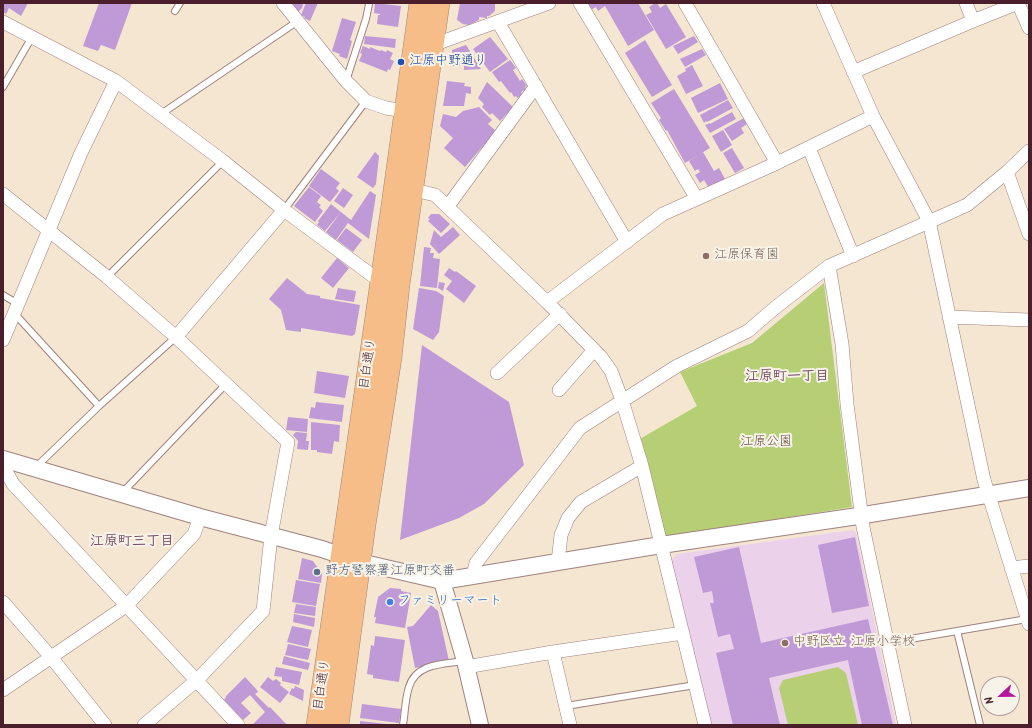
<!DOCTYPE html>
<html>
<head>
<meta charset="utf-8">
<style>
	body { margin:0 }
	#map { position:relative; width:1032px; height:728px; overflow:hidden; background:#f4e6d1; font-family:Kalam,sans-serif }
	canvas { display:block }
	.frame { position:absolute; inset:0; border:4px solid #4a1f2b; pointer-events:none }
	.north { position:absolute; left:980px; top:676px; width:40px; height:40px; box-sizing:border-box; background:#f7f3e8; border:1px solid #b29e9c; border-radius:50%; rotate:248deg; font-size:11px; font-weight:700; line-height:16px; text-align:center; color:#4a1f2b }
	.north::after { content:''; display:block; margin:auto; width:14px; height:18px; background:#b5179e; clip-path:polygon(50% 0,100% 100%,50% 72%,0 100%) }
</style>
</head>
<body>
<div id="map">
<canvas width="1032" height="728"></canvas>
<div class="frame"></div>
<div class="north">N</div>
</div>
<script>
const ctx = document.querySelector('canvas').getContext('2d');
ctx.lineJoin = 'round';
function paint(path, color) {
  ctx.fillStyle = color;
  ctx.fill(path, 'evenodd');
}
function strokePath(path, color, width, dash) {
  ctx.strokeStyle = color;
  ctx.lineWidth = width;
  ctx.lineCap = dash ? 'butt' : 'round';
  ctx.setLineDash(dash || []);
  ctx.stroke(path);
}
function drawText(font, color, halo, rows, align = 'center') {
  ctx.font = font + ' Kalam,"Klee One",sans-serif';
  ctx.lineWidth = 4;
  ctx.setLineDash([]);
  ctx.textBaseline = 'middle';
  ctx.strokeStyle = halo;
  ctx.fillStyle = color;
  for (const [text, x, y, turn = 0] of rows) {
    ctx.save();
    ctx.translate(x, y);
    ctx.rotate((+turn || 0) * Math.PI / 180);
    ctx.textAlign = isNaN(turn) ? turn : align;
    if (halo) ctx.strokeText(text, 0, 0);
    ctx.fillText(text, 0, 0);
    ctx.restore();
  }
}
paint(new Path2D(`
	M853 530 856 533 896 725H711L671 561 677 554Z`), '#ecd1ea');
paint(new Path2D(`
	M824 283 852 507 666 537 638 440 697 406 680 372 752 343Z
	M838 667 846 673 858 725H788L779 688 783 680Z`), '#b6cf75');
paint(new Path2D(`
	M3 3H28L21 16 9 8 6 14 3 12Z
	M99 3H132L115 50 101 45 98 51 83 46Z
	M291 3H304L303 4 302 8 298 12Z
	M306 3H318L310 21 304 18 305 17 301 15Z
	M375 3 401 6 398 27 377 24 378 15H380V14L374 13Z
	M460 3H501L495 4V11L489 16H487V18L479 17V20L469 25 463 24 457 20Z
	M586 3H638L654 30 628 46 605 6 598 11 596 7 591 10Z
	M655 3H657L660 8 666 4 686 37 666 49 646 15 652 12 649 7Z
	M342 18 356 22 350 40 352 41 347 59 339 56 340 54 332 51Z
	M365 36 396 39 395 48 364 44Z
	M694 36 698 42 678 54 673 46Z
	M490 37 508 59 490 72 473 49Z
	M645 40 672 85 652 97 625 53Z
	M466 45 481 69 464 70V65L453 66 452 50Z
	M363 46 370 49V47L380 51 381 50 386 52 387 50 393 53 390 59 394 61 390 70 388 69 387 72 359 61 362 54 360 53Z
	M702 49 706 55 685 67 680 59Z
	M510 60 516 68 513 70 520 81 522 79 527 86 525 87 526 89 521 92 523 95 517 98 516 96 514 97 511 92 510 93 501 81 499 82 492 72Z
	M692 65 703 86 686 94 677 76 686 71 685 69Z
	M447 81 465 83 464 86 471 87V94L466 93 464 106H443Z
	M487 82 513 107 500 121 492 113 490 115 482 107 484 104 478 98Z
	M720 83 728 99 698 113 691 98Z
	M674 89 710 148 685 163 667 130 666 131 659 120 661 118 651 103Z
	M728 100 733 108 707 122 706 121 704 123 700 115Z
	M479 107 492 120 488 124 496 131 465 167 444 148 453 138 440 126 443 114 456 117 463 111Z
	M732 112 736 119 710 133 705 125 710 123V124Z
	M744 118 747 124 741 128 744 133 732 141 724 129Z
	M723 130 732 145 721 152 712 136Z
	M732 148 744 168 735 173 723 153Z
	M375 152 379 156 376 184 373 188 357 177Z
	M703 152 714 171 719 168 725 179 709 188 704 180 700 183 695 175 700 172 698 169 695 171 689 161Z
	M321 169 340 183 336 188 339 191 330 202 309 186Z
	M309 187 321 196 317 202 321 205 319 207 323 211 315 222 294 206Z
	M343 188 353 195 344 208 334 201Z
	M370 191 376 195 369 239 348 223 336 240 326 232 341 212 351 220Z
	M331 204 341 212 325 231 317 225 319 222 318 221Z
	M431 214H439L450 224 441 233 428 221 430 219 428 218Z
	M453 227 460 235 439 254 430 244 434 230 441 237Z
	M346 228 362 240 353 252 337 240Z
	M424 247 431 248 430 253H434L433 258 440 259 437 288 420 286Z
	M337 258 349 268 333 288 321 278Z
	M449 268 455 272 456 271 476 286 464 303 446 289 452 281 444 275Z
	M287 278 307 294 320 296V298L360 305 355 334 352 336 301 328V332L286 330 281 310 269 299Z
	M439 282 445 283 443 291 438 288Z
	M338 288 356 291 354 302 335 299Z
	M419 288 436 291 444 296 439 332 433 340 413 329Z
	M422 345 509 402 524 465 484 504 459 518 400 540Z
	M317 371 349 376 345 398 314 393Z
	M316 402 344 405 342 422 309 418 311 407 315 408Z
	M288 417 308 419 307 432 286 430Z
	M311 422 340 425 339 442 334 441 332 454 317 452V450H311Z
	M296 432 307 433 306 441H309L308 450 297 449 298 441 293 435Z
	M855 537 869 606 832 613 818 545Z
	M739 547 761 643 868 619 893 725H862L848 660 769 678 780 725H733L716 653 734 649 730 634 718 637 710 603H714L712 591 703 593 694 557Z
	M302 558 313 561 322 574 321 583 298 579Z
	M296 580 320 584 316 606 292 602Z
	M390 588 401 589V591L411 593 405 628 375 623 376 617H374L378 597Z
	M296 604 316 607 315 616 294 613Z
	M431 605 438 611 449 661 415 668 407 627 413 626Z
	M294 614 315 618 314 627 293 622Z
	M292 626 312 630 308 647 287 642Z
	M375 636 405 640 399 682 373 678V675L367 674 371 645 374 646Z
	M288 644 311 649 308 660 285 655Z
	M284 656 310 663 308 670 282 664Z
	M276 667 302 672 299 685 282 681V677L274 676Z
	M245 677 256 689 258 692 255 694 269 708 270 707 287 725H254L253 724 265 712 250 695 241 703 251 713 243 720 224 700 226 697V696Z
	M268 677 273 681 276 679 281 683 280 685 289 692 280 703 260 687Z
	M295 686 304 690 303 701 289 694 292 688 294 689Z
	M362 704 401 709 399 723 360 718Z
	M360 721 386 724V725H360Z`), '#c099d7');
const service = new Path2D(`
	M175 11 180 3
	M346 81 366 19 369 4
	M3 87 32 37
	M161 114 298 21
	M284 210 366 101
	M107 277 223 161
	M3 295 18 304
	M14 313 99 406
	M36 467 99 406 176 337
	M122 493 226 384
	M957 631 980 725
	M887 643 1027 619
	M566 706 695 685
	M403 725C405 713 405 699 409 687 416 663 444 664 464 661`);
const minor = new Path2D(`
	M283 3 346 81 366 101 386 108 405 111
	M580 3 697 199
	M685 3 777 163
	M823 3 873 116 929 221 984 480 1029 624
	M966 3 973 21
	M1018 3 1029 28
	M3 22 116 81 223 161 284 210 381 282
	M498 22 627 242
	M433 45 549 3
	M853 72 973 21 1018 3
	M809 148 853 256
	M1007 172 1029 234
	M406 188 435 195 547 302 601 357 611 371 622 400 642 466 705 725
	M3 194 107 277 176 337 288 442 271 536 263 611 197 680 144 725
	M448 206 536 86
	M829 266 842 344 847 404 863 527 905 725
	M547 302 663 214 777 163 873 116
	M949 317 1029 320
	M176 337 284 210
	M3 340 81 153 116 81
	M497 373 560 314
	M559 390 594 350
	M3 466 13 484 238 725
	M558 562 561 535 568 518 581 502 642 466
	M1011 568 1029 566
	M473 575 476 563 580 428 677 366 748 331 776 307 829 266 967 205 1007 172 1029 151
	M3 602 51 657 105 725
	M553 652 570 725
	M466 667 553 652 683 633
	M3 690 126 606 194 534 200 517`);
const tertiary = new Path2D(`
	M3 459 200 517 322 549 360 562 442 581 661 545 858 516 1029 488
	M442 581 465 661 480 725`);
const primary = new Path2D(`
	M317 725 392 205 420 3
	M338 725 365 525 391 358 399 285 439 3`);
strokePath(service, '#9f827e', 8);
strokePath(minor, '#9f827e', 14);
strokePath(tertiary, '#9f827e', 18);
strokePath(primary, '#9f827e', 22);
strokePath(service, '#fff', 6);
strokePath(minor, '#fff', 13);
strokePath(tertiary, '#fff', 16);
strokePath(primary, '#f7bd88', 21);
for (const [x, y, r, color] of [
	[401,62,4,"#1a4fb4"],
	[706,256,4,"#8d6e63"],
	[317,572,4,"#5c6f8a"],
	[390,602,4,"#3f7fe0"],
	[785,643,4,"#8d6e63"]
]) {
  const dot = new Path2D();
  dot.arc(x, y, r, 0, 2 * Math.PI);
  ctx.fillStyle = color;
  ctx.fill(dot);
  strokePath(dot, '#f7f3e8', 1.5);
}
drawText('13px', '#164399', '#f7f3e8', [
	["江原中野通り",409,62]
], 'left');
drawText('13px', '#785e54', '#f7f3e8', [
	["江原保育園",714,256],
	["中野区立 江原小学校",793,643]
], 'left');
drawText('13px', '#4a1f2b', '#f7f3e8', [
	["目白通り",369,364,-82],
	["目白通り",323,685,-82]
]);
drawText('13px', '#654b3e', '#f7f3e8', [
	["江原公園",766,443]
]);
drawText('13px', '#4e5e75', '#f7f3e8', [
	["野方警察署江原町交番",325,572]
], 'left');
drawText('13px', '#366cbe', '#f7f3e8', [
	["ファミリーマート",398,602]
], 'left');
drawText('bold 14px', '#734a67', '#f7f3e8', [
	["江原町一丁目",787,378],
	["江原町三丁目",132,543]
]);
</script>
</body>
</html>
